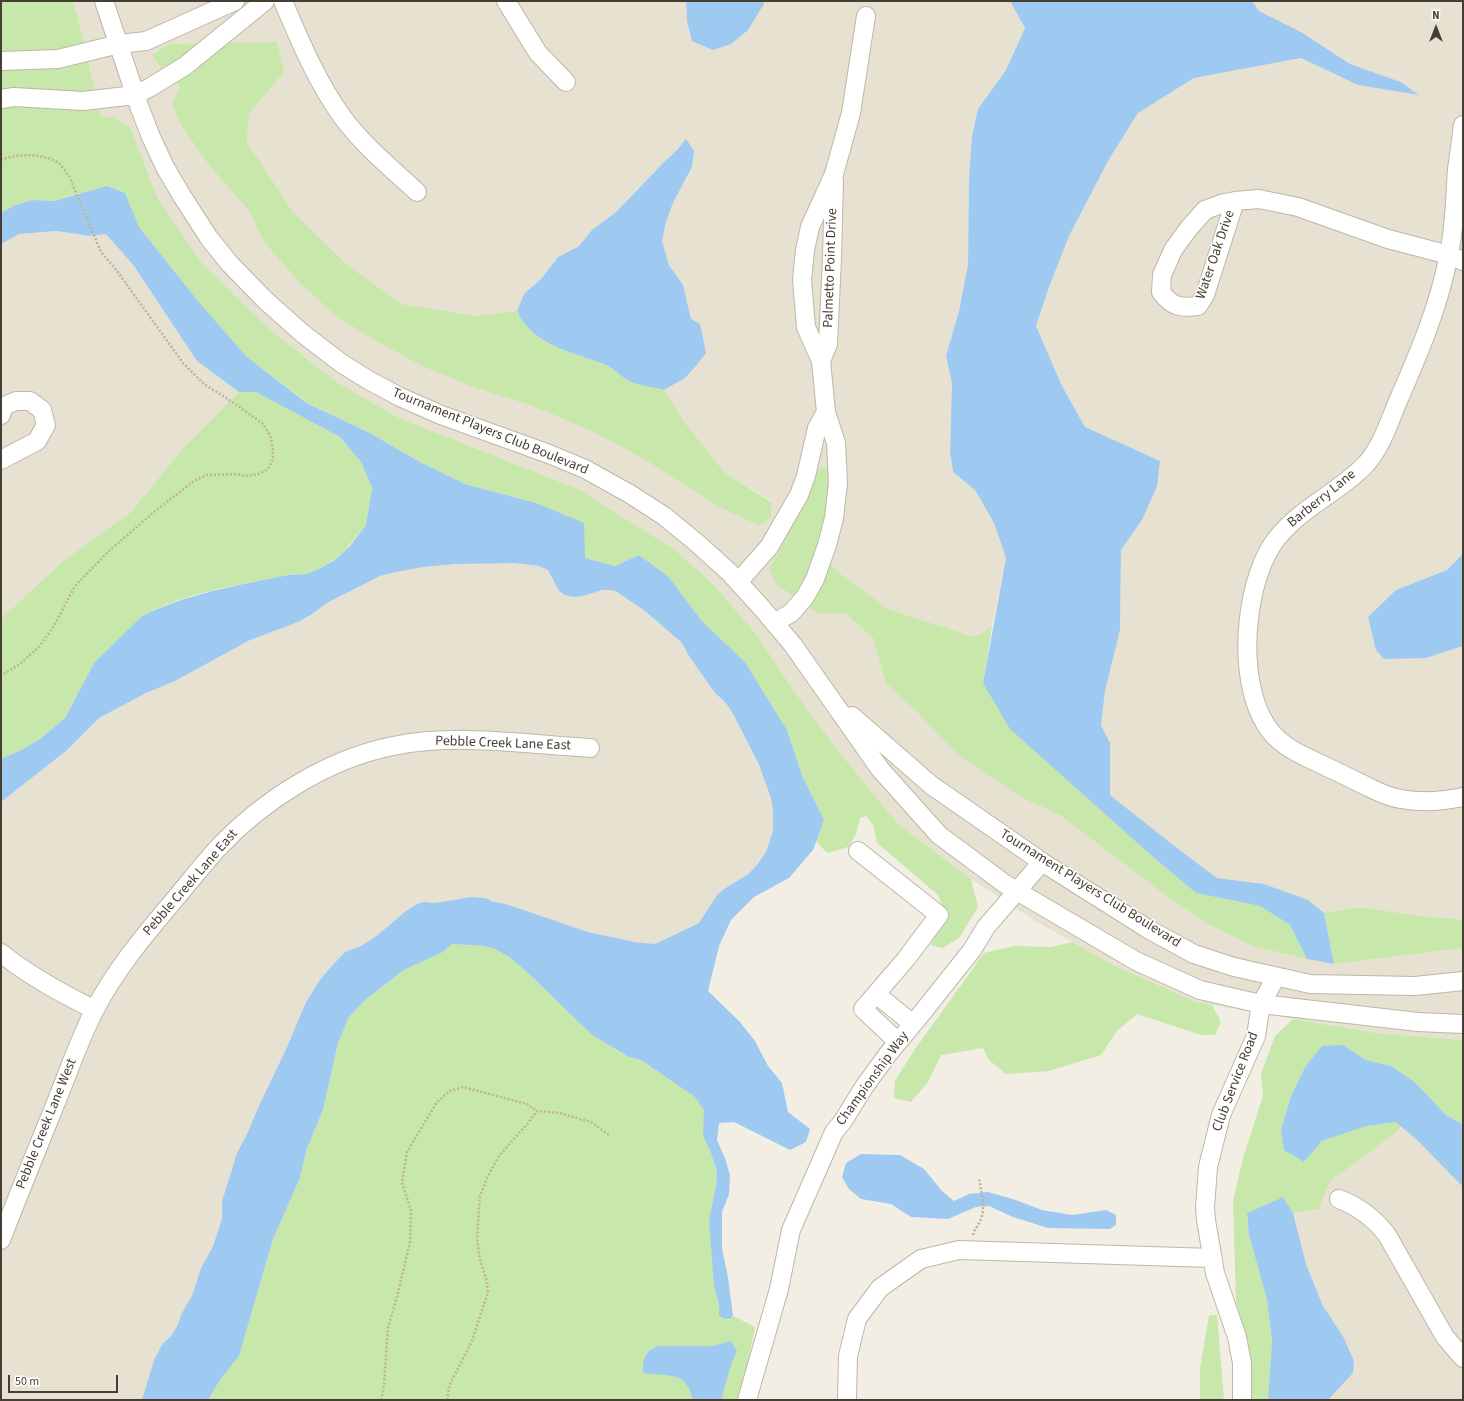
<!DOCTYPE html>
<html>
<head>
<meta charset="utf-8">
<style>
	body { margin:0 }
	#map { position:relative; width:1464px; height:1401px; overflow:hidden; background:#f2eee3; font-family:"Source Sans 3",sans-serif }
	canvas { display:block }
	.frame { position:absolute; inset:0; border:2px solid #443e33; pointer-events:none }
	.north { position:absolute; left:1416px; top:8px; width:40px; height:40px; -webkit-text-stroke:3px #fff; paint-order:stroke; rotate:0deg; font-size:11px; font-weight:700; line-height:16px; text-align:center; color:#443e33 }
	.north::after { content:''; display:block; margin:auto; width:14px; height:18px; background:#443e33; clip-path:polygon(50% 0,100% 100%,50% 72%,0 100%) }
	.scale { position:absolute; left:8px; top:1375px; width:110px; height:18px; box-sizing:border-box; border:2px solid #443e33; border-top:0; padding-left:5px; font-size:12px; line-height:14px; white-space:nowrap; color:#443e33; -webkit-text-stroke:3px #fff; paint-order:stroke }
</style>
</head>
<body>
<div id="map">
<canvas width="1464" height="1401"></canvas>
<div class="frame"></div>
<div class="north">N</div>
<div class="scale">50 m</div>
</div>
<script>
const ctx = document.querySelector('canvas').getContext('2d');
ctx.lineJoin = 'round';
function paint(path, color) {
  ctx.fillStyle = color;
  ctx.fill(path, 'evenodd');
}
function strokePath(path, color, width, dash) {
  ctx.strokeStyle = color;
  ctx.lineWidth = width;
  ctx.lineCap = dash ? 'butt' : 'round';
  ctx.setLineDash(dash || []);
  ctx.stroke(path);
}
function drawText(font, color, halo, rows, align = 'center') {
  ctx.font = font + ' "Source Sans 3",sans-serif';
  ctx.lineWidth = 3;
  ctx.setLineDash([]);
  ctx.textBaseline = 'middle';
  ctx.strokeStyle = halo;
  ctx.fillStyle = color;
  for (const [text, x, y, turn = 0] of rows) {
    ctx.save();
    ctx.translate(x, y);
    ctx.rotate((+turn || 0) * Math.PI / 180);
    ctx.textAlign = isNaN(turn) ? turn : align;
    if (halo) ctx.strokeText(text, 0, 0);
    ctx.fillText(text, 0, 0);
    ctx.restore();
  }
}
paint(new Path2D(`
	M72 1H686L687 21 748 30 764 4V1H1010L1025 28 1006 70 978 109 969 179 968 264 959 311 946 356 952 384 950 452 953 472 975 490 994 523 1006 558 992 627 974 637 888 609 841 574 789 532 769 570 818 613 846 614 873 638 886 683 919 714 1024 799 1060 815 1168 897 1212 926 1253 946 1307 959 1334 964 1463 948V1040L1376 1033 1196 1002 1113 965 1037 922 971 879 897 823 836 748 794 691 756 634 712 583 675 550 580 490 399 418 338 383 269 329 202 263 158 199 130 127 112 117H101L77 14ZM284 72 249 114 247 142 293 212 345 263 401 304 477 316 517 311 524 294 541 279 558 257 579 246 592 230 616 212 633 193 663 163 677 150 686 139 688 176 673 203 666 222 662 241 669 265 683 285 691 319 685 378 664 390 685 423 725 473 771 501 760 526 721 508 647 461 594 432 530 405 473 387 422 366 376 341 300 283 264 242 249 211 208 164 182 127 172 104 180 86Z
	M1252 1H1463V554L1447 570 1396 590 1426 658 1463 646V920L1413 915 1360 907 1324 913 1308 900 1264 884 1217 878 1173 845 1110 795V743L1101 725 1105 691 1120 630 1121 550 1142 520 1159 462 1085 427 1062 386 1036 326 1048 290 1069 236 1108 161 1138 113 1194 78 1301 58 1358 85 1418 94 1401 82 1350 64 1301 32 1259 11Z
	M57 231 89 236 106 234 134 266 217 376 239 392 184 447 131 512 62 562 1 619V244L18 234Z
	M474 563H514L539 566 548 570 552 576 582 596 602 590H611L617 592 645 611 682 643 689 656 715 693 723 700 731 710 765 778 771 798 774 821 773 831 766 852 757 865 747 875 724 889 717 895 699 923 655 944 635 942 588 932 506 904 491 901 484 898 471 897 435 903 424 902 417 904 406 911 375 937 361 946 345 952 329 969 319 981 305 1004 287 1047 257 1110 248 1132 240 1147 232 1168 222 1201V1219L213 1246 205 1260 192 1296 187 1305 178 1324 171 1336 163 1343 154 1360 142 1400H1V802L66 751 99 718 146 693 175 681 248 641 298 622 311 615 327 603 380 576 396 572 423 567Z
	M1402 1126 1417 1140 1463 1187V1400H1328L1332 1396 1354 1361 1343 1336 1323 1306 1306 1264 1293 1213 1319 1209 1330 1180 1347 1169 1395 1133Z`), '#e6e1d1');
paint(new Path2D(`
	M1 1H72L77 14 101 117H112L130 127 158 199 202 263 269 329 338 383 399 418 580 490 675 550 712 583 756 634 794 691 836 748 897 823 971 879 978 907 959 938 942 948 931 945 933 936 945 914 938 895 877 843 873 825 866 816 860 818 856 834 848 847 827 853 816 841 824 820 802 775 787 730 745 662 701 620 668 576 639 555 615 566 585 558 536 503 465 484 418 461 370 433 308 403 247 357 198 301 139 227 124 193H80L54 201 32 200 15 205 1 213Z
	M277 42 284 72 249 114 247 142 293 212 345 263 401 304 476 316 517 311C532 346 574 352 606 365 615 369 622 378 631 382 641 386 654 387 664 390L685 423 725 473 771 502V516L760 526 721 508 647 461 594 432 530 405 473 387 422 366 376 341 335 315 300 283 264 242 249 211 208 164 182 127 172 104 180 86 160 67 152 55 169 44Z
	M239 392H256L340 437 361 462 372 488 366 525 342 554 328 564 319 569 306 574 288 575C242 584 181 593 141 617L94 663 65 718 40 739 23 749 1 759V619L62 562 131 512 184 447Z
	M822 466 831 475 829 506 816 552 841 574 888 609 974 637 992 627 983 683 1196 893 1260 906 1290 925 1307 959 1253 946 1212 926 1168 897 1060 815 1024 799 961 757 919 714 886 683 873 638 846 614 818 613 777 585 769 570 789 532 812 480Z
	M1360 907 1413 915 1463 920V948L1334 964 1324 913Z
	M1072 942 1113 965 1196 1002 1212 1005 1221 1022 1215 1035H1201L1137 1014 1117 1031 1101 1055 1049 1071 1006 1074 989 1060 983 1048 941 1055 928 1082 911 1102 894 1098 895 1081 913 1052 984 953 1014 946 1051 947Z
	M452 944 485 946 495 949 509 957 527 972 592 1035 629 1057 641 1060 695 1097 699 1101 704 1110 705 1115 703 1136 711 1153 717 1172 716 1186 709 1220 719 1304V1314L725 1319 729 1320 733 1316 755 1327 746 1371 745 1384 741 1400H208L220 1380 239 1356 273 1239 300 1178 306 1151 323 1110 338 1043 349 1017 365 1000 404 970 443 952Z
	M1293 1019 1376 1033 1463 1040V1124L1446 1115 1415 1082 1391 1066 1366 1060 1343 1045 1305 1067 1291 1096 1281 1129 1285 1150 1304 1162 1322 1141 1367 1126 1396 1122 1402 1126 1395 1133 1347 1169 1330 1180 1319 1209 1293 1213 1283 1197 1247 1213 1249 1235 1267 1300 1272 1341 1268 1400H1250L1248 1351 1236 1302 1233 1201 1243 1158 1263 1096 1261 1074 1275 1036Z
	M1209 1315H1217L1224 1400H1200V1368Z`), '#c8e7ab');
paint(new Path2D(`
	M686 1H764V4L748 30 731 44 713 50 692 41 687 21Z
	M1010 1H1252L1259 11 1301 32 1350 64 1401 82 1419 95 1358 85 1301 58 1194 78 1138 113 1108 161 1069 236 1048 290 1036 326 1062 386 1085 427 1160 461 1157 486 1142 520 1121 550 1120 630 1105 691 1101 725 1110 743V795L1173 845 1217 878 1264 884 1308 900 1324 913 1334 964 1307 959 1290 925 1260 906 1196 893 1151 855 1010 729 983 683 1006 558 994 523 975 490 953 472 950 452 952 384 946 356 959 311 968 264 969 179 972 136 978 109 1006 70 1025 28Z
	M686 139 694 151 692 167 673 203 666 222 662 241 669 265 683 285 691 319 700 324 706 353 695 367 685 378 664 390C654 387 641 386 631 382 622 378 615 369 606 365 574 352 532 346 517 311L524 294 541 279 558 257 579 246 592 230 616 212 663 163 677 150Z
	M107 186 125 193 139 227 198 301 247 357 307 403 370 433 418 461 465 484 536 503 584 523 585 558 615 566 639 555 668 576 701 620 745 662 787 730 802 775 824 820 813 850 789 878 754 897 731 920 719 946 708 991 739 1021 755 1041 768 1066 782 1083 788 1112 810 1129 806 1142 790 1150 734 1122 719 1123 717 1140 725 1158 730 1175 729 1194 722 1212V1249L728 1277 733 1316 730 1319H725L719 1316V1304L714 1286 709 1220 716 1186 717 1172 711 1153 703 1136 704 1110 695 1097 641 1060 629 1057 592 1035 527 972 509 957 495 949 485 946 452 944 443 952 404 970 365 1000 349 1017 338 1043 323 1110 306 1151 300 1178 273 1239 239 1356 220 1380 208 1400H142L154 1360 163 1343 171 1336 178 1324 182 1313 192 1296 201 1268 213 1246 222 1219V1201L237 1153 248 1132 257 1110 287 1047 305 1004 319 981 329 969 345 952 361 946 375 937 406 911 417 904 424 902 435 903 471 897 484 898 489 899 491 901 506 904 588 932 635 942 655 944 699 923 717 895 724 889 747 875 757 865 766 852 773 831V811L771 798 759 765 731 710 723 700 715 693 689 656 682 643 645 611 617 592 611 590H602L583 596 574 597 565 595 559 591 548 570 539 566 514 563 457 564 423 567 396 572 380 576 327 603 311 615 298 622 248 641 175 681 146 693 99 718 66 751 1 802V759L23 749 40 739 65 718 94 663 141 617C151 611 160 608 170 604 208 590 248 583 288 575L306 574 319 569 335 560 350 546 366 525 372 488 361 462 340 437 256 392H239L197 361 134 266 106 234 89 236 57 231 19 234 1 244V213L15 205 32 200 54 201Z
	M1463 554V646L1426 658 1384 659 1376 650 1368 617 1396 590 1447 570Z
	M1343 1045 1366 1060 1391 1066 1415 1082 1446 1115 1463 1124V1187L1417 1140 1396 1122 1367 1126 1322 1141 1304 1162 1284 1150 1281 1129 1291 1096 1305 1067 1322 1046Z
	M861 1154 900 1155 924 1169 942 1191 954 1201 969 1194 988 1192 1013 1199 1042 1210 1072 1215 1106 1210 1116 1215V1225L1110 1229 1048 1228 1013 1217 989 1206 976 1207 948 1219 911 1217 891 1204 861 1199 849 1189 842 1177 846 1163Z
	M1283 1197 1293 1213 1306 1264 1323 1306 1343 1336 1354 1361 1353 1373 1328 1400H1268L1272 1341 1267 1300 1249 1235 1247 1213Z
	M731 1341 737 1351 731 1365 721 1400H693C691 1395 690 1389 687 1385 680 1373 658 1375 646 1374L643 1372C642 1358 646 1350 659 1346H713Z`), '#9ecaf1');
const minor = new Path2D(`
	M104 1 139 106 151 137 165 167 182 196 209 238 230 264 265 300 302 333 341 363 370 381 400 397 441 415 549 454 585 469 630 494 664 516 697 543 729 572 760 606 793 645 880 769 939 835 1005 884 1136 961 1200 990 1261 1004 1418 1022 1463 1024
	M283 1C300 41 317 82 343 118 364 146 391 168 417 192
	M506 1 538 53 566 82
	M1 61 58 59 119 44 146 41 235 1
	M1 99 14 97 83 101 135 95 149 88 185 66 265 1
	M1463 125C1461 140 1459 154 1457 169 1455 197 1455 226 1449 253 1440 304 1419 353 1398 401 1389 422 1382 446 1366 464 1338 494 1296 509 1272 545 1244 589 1237 680 1266 725 1276 741 1291 750 1308 758 1325 766 1342 774 1360 783 1373 789 1386 797 1401 799 1421 803 1443 801 1463 797
	M1235 201 1205 295 1198 306C1180 308 1172 307 1161 292L1162 275 1173 250 1189 228 1205 210 1224 203 1235 201 1259 199 1298 207 1388 239 1449 255 1463 261
	M821 361 828 344 832 258 834 181
	M1 415 4 406 16 401H30L42 410 46 425 37 441 1 460
	M738 582 769 547 799 495 806 476 817 428 826 412
	M774 623 791 613 805 597 815 579 827 545 834 518 838 483 836 443 826 412 821 361 806 327 802 280 805 250 810 227 834 174 851 113 866 16
	M852 716 931 785 970 812 1042 862 1148 929 1194 954 1234 967 1310 984 1415 986 1463 981
	M858 851 939 915 906 959 863 1009 898 1042
	M1 953C29 976 63 994 95 1010
	M876 994 913 1024
	M1339 1199C1360 1207 1374 1218 1387 1235L1445 1337 1463 1358
	M1 1240C19 1193 38 1147 57 1100 69 1070 80 1038 95 1009 115 971 142 938 170 905 186 886 201 867 217 849 262 801 327 759 393 746 457 733 525 744 590 748
	M747 1400 779 1289 791 1230 834 1132 843 1121 864 1087 888 1054 922 1013 972 950 986 927 1042 862
	M847 1400 848 1356 857 1319 880 1288 921 1259 959 1250 1212 1258
	M1242 1400V1363L1237 1337 1215 1273 1206 1220 1205 1207 1208 1167 1221 1115 1256 1036 1261 1004 1276 977`);
strokePath(minor, '#bdb7a6', 20);
strokePath(new Path2D(`
	M1 160C16 153 48 153 61 165 64 168 66 173 69 176L101 252 117 271 183 363 204 384 234 403 262 423 270 435 273 448V459L268 469 259 474 247 476 235 474 207 475 194 481 154 512 109 551 75 586 54 626 39 647 21 663 1 676
	M973 1235C974 1229 979 1225 981 1219 986 1207 981 1191 979 1178
	M381 1400 384 1386 388 1327 397 1297 410 1242 411 1211 402 1182 407 1152 437 1102 450 1091 463 1087 527 1104 537 1111
	M447 1400 450 1384 472 1341 488 1292 486 1278 480 1260 477 1239 480 1196 488 1176 499 1156 528 1123 537 1111 559 1113 591 1122 609 1135`), '#bfb397', 2.5, [2, 2]);
strokePath(minor, '#fff', 18);
drawText('14px', '#443e33', '#fff', [
	["Water Oak Drive",1216,255,-71],
	["Palmetto Point Drive",831,268,-88],
	["Tournament Players Club Boulevard",490,432,22],
	["Barberry Lane",1322,499,-39],
	["Pebble Creek Lane East",503,744,2],
	["Pebble Creek Lane East",191,883,-49],
	["Tournament Players Club Boulevard",1090,889,32],
	["Championship Way",873,1079,-54],
	["Club Service Road",1236,1082,-69],
	["Pebble Creek Lane West",47,1124,-68]
]);
</script>
</body>
</html>
